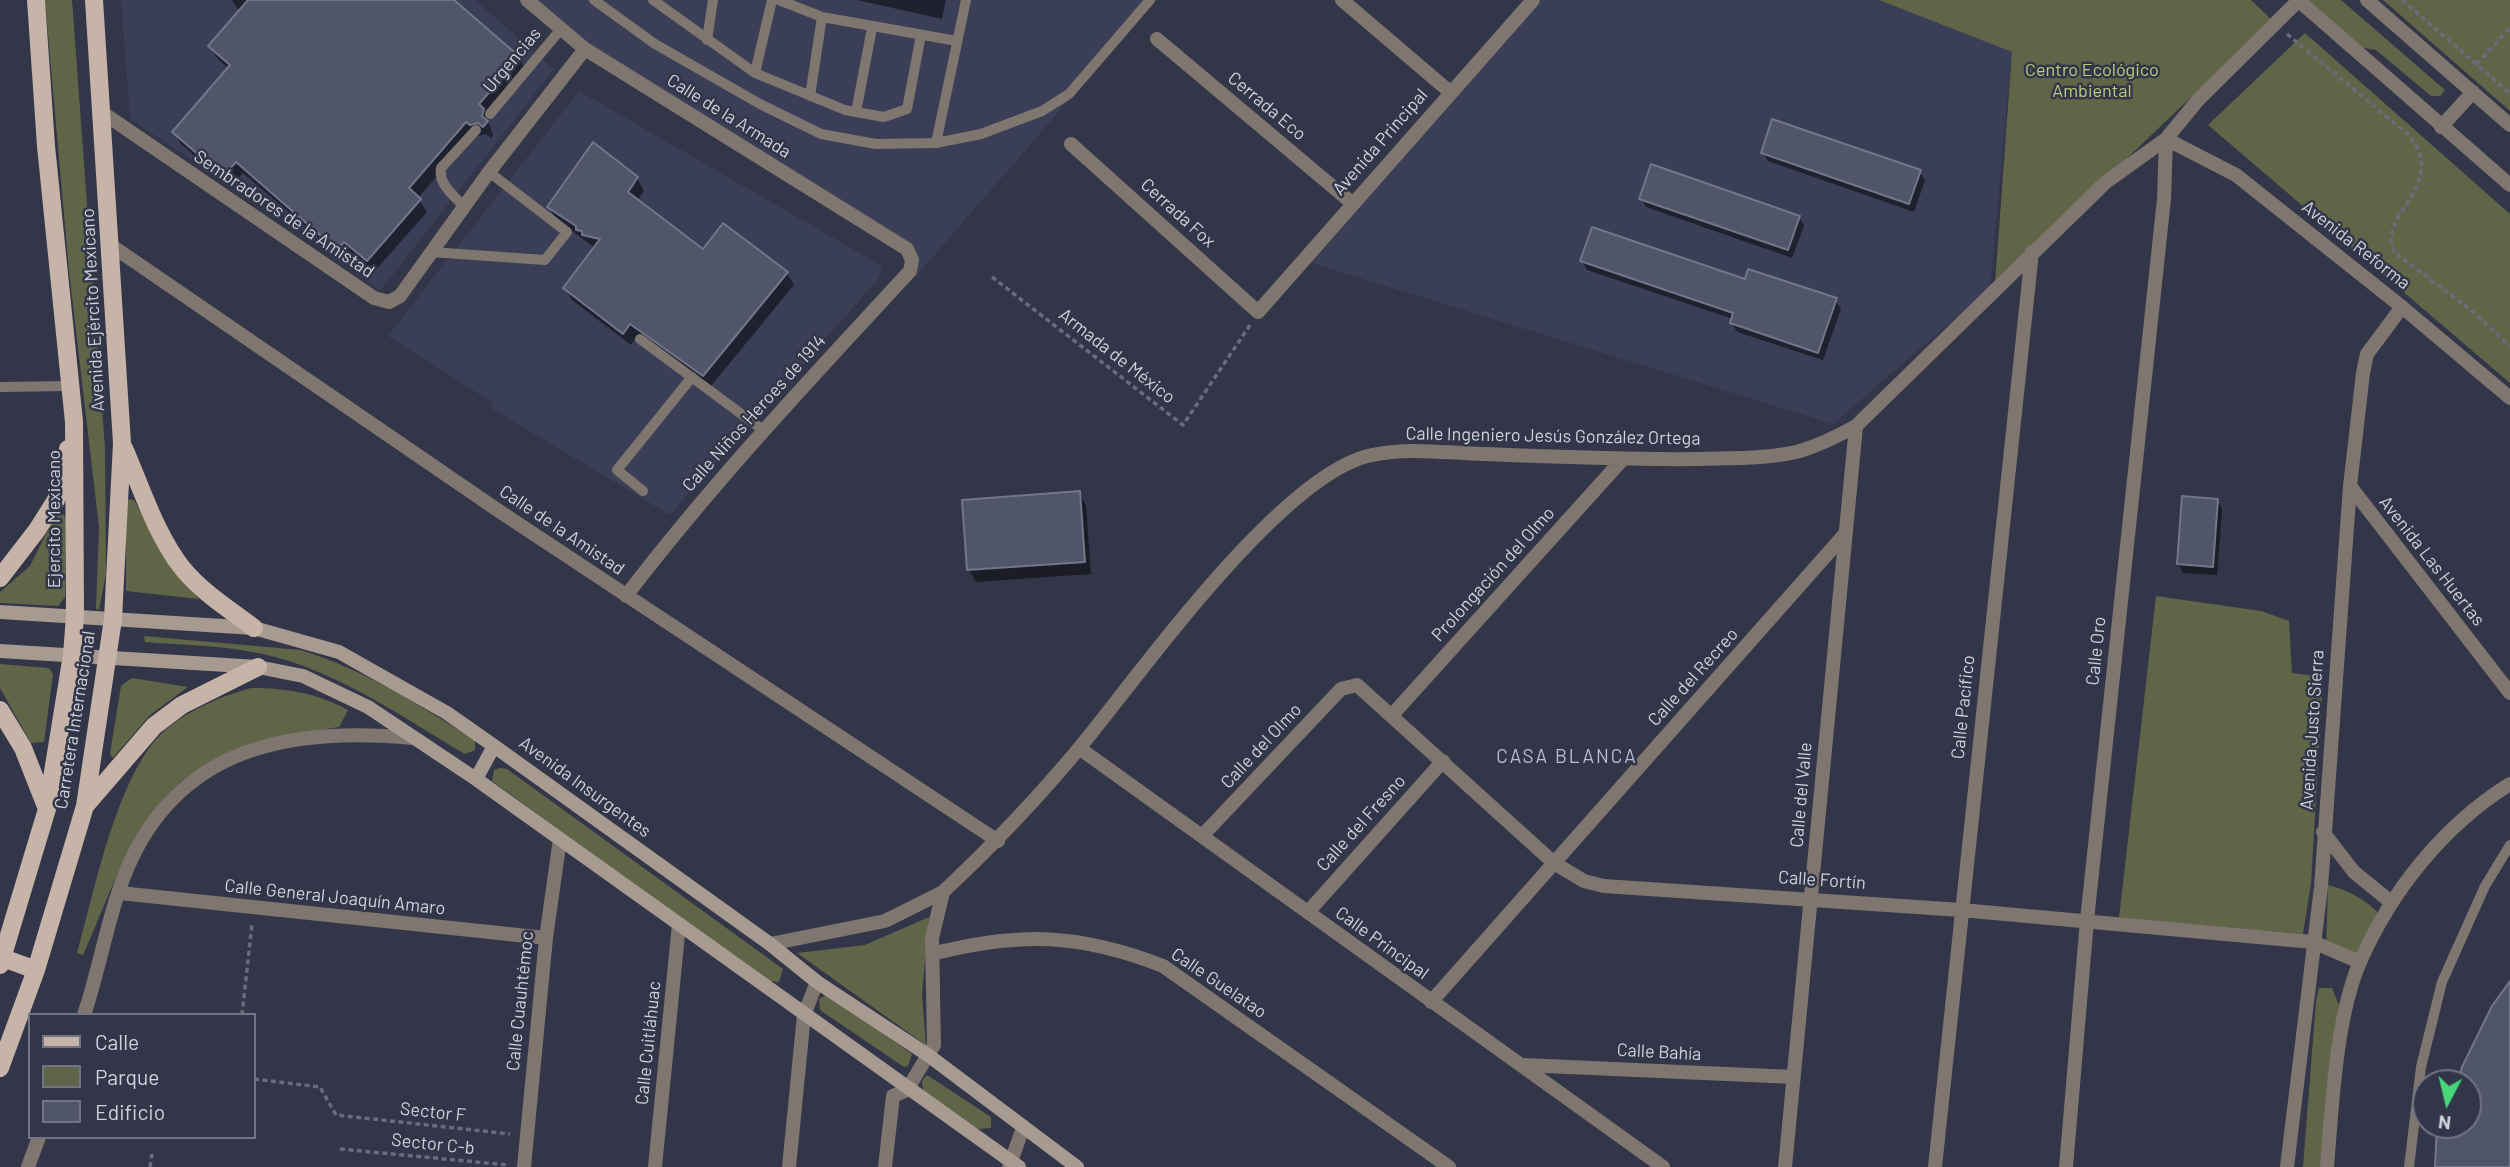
<!DOCTYPE html>
<html>
<head>
<meta charset="utf-8">
<style>
	body { margin:0 }
	#map { position:relative; width:2510px; height:1167px; overflow:hidden; background:#333648; font-family:Barlow,sans-serif }
	canvas { display:block }
	.legend { position:absolute; left:28px; top:1013px; width:228px; height:126px; box-sizing:border-box; background:#333648; border:2px solid #717483; margin:0; padding:9px 12px; list-style:none; font-size:21px; color:#cfd1dc }
	.legend li { display:flex; align-items:center; gap:14px; height:35px }
	.legend b { width:35px; border:2px solid #717483 }
	.north { position:absolute; left:2412px; top:1069px; width:70px; height:70px; box-sizing:border-box; background:#333648; border:2px solid #717483; border-radius:50%; rotate:187deg; font-size:19px; font-weight:700; line-height:28px; text-align:center; color:#cfd1dc }
	.north::after { content:''; display:block; margin:auto; width:24px; height:32px; background:#46d779; clip-path:polygon(50% 0,100% 100%,50% 72%,0 100%) }
</style>
</head>
<body>
<div id="map">
<canvas width="2510" height="1167"></canvas>
<ul class="legend">
<li><b style="height:9px;background:#c6b4a8"></b>Calle</li>
<li><b style="height:19px;background:#616548"></b>Parque</li>
<li><b style="height:19px;background:#515568"></b>Edificio</li>
</ul>
<div class="north">N</div>
</div>
<script>
const ctx = document.querySelector('canvas').getContext('2d');
ctx.lineJoin = 'round';
function paint(path, color) {
  ctx.fillStyle = color;
  ctx.fill(path, 'evenodd');
}
function strokePath(path, color, width, dash) {
  ctx.strokeStyle = color;
  ctx.lineWidth = width;
  ctx.lineCap = dash ? 'butt' : 'round';
  ctx.setLineDash(dash || []);
  ctx.stroke(path);
}
function drawText(font, color, halo, rows, align = 'center') {
  ctx.font = font + ' Barlow,sans-serif';
  ctx.lineWidth = 5;
  ctx.setLineDash([]);
  ctx.textBaseline = 'middle';
  ctx.strokeStyle = halo;
  ctx.fillStyle = color;
  for (const [text, x, y, turn = 0] of rows) {
    ctx.save();
    ctx.translate(x, y);
    ctx.rotate((+turn || 0) * Math.PI / 180);
    ctx.textAlign = isNaN(turn) ? turn : align;
    if (halo) ctx.strokeText(text, 0, 0);
    ctx.fillText(text, 0, 0);
    ctx.restore();
  }
}
paint(new Path2D(`
	M121 0H475L554 69 380 291 231 170 222 180 130 119Z
	M537 0H1156L917 275 918 258 897 235 586 42Z
	M1542 0H1879L2012 52 1990 288 1833 424 1311 263Z
	M579 91 882 266 879 278 670 515 491 408 493 403 388 336Z`), '#3a3e56');
paint(new Path2D(`
	M45 0H72L105 449 106 574 99 610 96 609 99 527 69 271Z
	M1879 0H2251L2272 20 1995 284 2012 52Z
	M2299 0H2341L2445 90 2440 96H2431L2376 50 2353 46Z
	M2383 0H2510V111Z
	M2305 33 2510 214V383L2208 125Z
	M126 499 134 500 164 554 199 599 126 591Z
	M57 512 64 515 66 521 65 597 58 606 0 603V592L30 566Z
	M2156 596 2261 611 2289 621 2292 673 2323 677 2311 883 2303 934 2119 918Z
	M144 636 300 650C364 669 418 705 475 740V750L465 754C397 714 326 663 247 651 214 645 179 645 145 642Z
	M0 664 49 668 53 674 44 742 31 743 0 688Z
	M132 678 188 687 150 715 113 758 110 754 121 686Z
	M251 688C286 688 317 693 348 710L339 727C289 735 212 751 175 787 129 830 108 900 83 955L77 953C95 890 118 767 169 727 193 708 222 696 251 688Z
	M500 768 507 769 783 969 779 982 768 981 492 781 494 770Z
	M2328 885C2351 891 2375 904 2386 924L2367 955 2326 950Z
	M929 917 922 994 926 1045 797 953 865 945Z
	M2319 988H2332L2339 1005 2326 1146 2324 1167H2303L2316 1001Z
	M828 994 912 1054 908 1066 904 1067 820 1010 819 999Z
	M927 1075 991 1117V1128L978 1129 923 1091 922 1081Z`), '#616548');
paint(new Path2D(`
	M232 0H452L519 58 526 70 486 116 493 135 491 138 486 134 478 136 474 133 418 198 427 212 374 272 352 253 345 260 243 173 231 187 181 144 174 132 229 69 217 58 210 46 240 12Z
	M857 0H946L942 19Z
	M1763 153 1920 172 1925 180 1914 212 1768 161Z
	M637 178 644 191 637 201 704 251 787 273 794 285 710 387 637 335 631 345 572 300 565 288 595 248 556 219 549 207Z
	M1641 198 1799 217 1804 226 1792 258 1646 207Z
	M1582 261 1746 281 1835 300 1841 309 1823 360 1737 332 1732 323 1733 319 1587 270Z
	M1079 493 1086 505 1091 574 976 582 969 570 964 501Z
	M2217 500 2222 509 2217 575 2183 573 2178 564Z`), '#0007');
const building = new Path2D(`
	M248 0H454L520 57 479 104 484 109 482 116 488 121 483 127 478 123 470 125 466 122 409 188 421 199 367 261 344 242 337 250 236 162 223 176 172 132 230 65 208 46Z
	M1772 119 1921 170 1909 204 1761 153Z
	M593 142 638 177 628 192 703 249 723 223 788 272 703 376 630 324 623 334 563 288 600 239 582 235V231L576 230V226L547 207Z
	M1651 164 1800 216 1788 250 1639 199Z
	M1592 227 1745 279 1748 269 1837 298 1818 353 1730 323 1733 313 1580 261Z
	M1080 491 1085 562 967 570 962 500Z
	M2182 496 2218 499 2213 567 2177 564Z
	M2510 981V1167H2435L2437 1125H2468V1083H2458L2462 1067 2492 1006Z`);
paint(building, '#515568');
strokePath(building, '#72768a', 2);
strokePath(new Path2D(`
	M2402 0 2510 93
	M2287 34 2410 136C2448 188 2376 214 2394 252L2472 311 2510 346
	M2477 64 2510 28
	M992 277 1183 425 1250 325
	M242 1015 252 924
	M254 1079 320 1087 336 1115 510 1134
	M340 1149 508 1165
	M150 1167 152 1154`), '#6a6c7c', 3.5, [5, 3.5]);
strokePath(new Path2D(`
	M594 0 655 44 760 104 821 134 876 144 936 143 981 134 1042 111 1069 94 1150 0
	M653 0 755 73 845 110 884 117 907 109 921 35
	M779 0 822 17 957 41
	M707 40 713 0
	M755 73 772 0
	M810 96 822 17
	M856 112 872 28
	M490 114 561 29
	M936 143 966 0
	M465 208C455 196 438 185 441 168L476 130
	M431 252 545 260 567 232 489 172
	M640 339 763 430
	M0 387 71 386
	M643 491 617 470 692 377
	M2409 1167 2421 1067 2442 982 2485 886 2510 845`), '#7f7670', 10);
strokePath(new Path2D(`
	M527 0 585 49 907 249 912 260 910 271C812 377 714 481 626 596
	M1342 0 1450 92
	M1157 39 1352 203
	M103 113 374 298 389 302 400 296 489 172 585 49
	M2166 139 2236 175 2402 307
	M1071 144 1258 312 1533 0
	M109 244 499 511 998 841
	M2350 486 2510 693
	M1393 714 1622 460
	M1079 748 1663 1167
	M1202 836 1341 689 1357 685 1554 863 1584 881 1604 886 1961 910 2313 942 2360 962
	M943 892C992 846 1038 798 1081 746 1141 673 1282 473 1372 455 1408 447 1447 453 1483 454 1556 457 1628 460 1700 459 1732 458 1769 459 1800 451 1820 445 1838 436 1856 426L2106 182 2166 139 2198 100 2299 0
	M120 893 546 938
	M1308 912 1443 761
	M770 944 885 921 943 892 932 938 934 1045 907 1090 893 1096 885 1167
	M932 954C1019 932 1079 933 1163 966L1449 1167
	M1431 1002 1845 534
	M84 1015C101 965 110 903 132 858 187 743 299 727 413 738
	M1523 1065 1794 1077
	M28 1167 39 1137
	M524 1167 546 938 560 839
	M655 1167 679 924
	M789 1167 804 1015 817 982
	M1009 1167 1023 1128
	M1785 1167 1856 426
	M1935 1167 2032 252
	M2066 1167 2087 920 2164 199 2166 139`), '#7f7670', 14);
strokePath(new Path2D(`
	M2298 0 2510 185
	M2367 0 2510 125
	M2441 127 2473 92
	M2323 832 2354 872 2392 903
	M2287 1167 2321 887 2350 486 2363 373 2367 354 2402 307 2510 398
	M2327 1167C2332 1106 2336 1017 2360 962 2391 891 2444 825 2510 784`), '#7f7670', 14);
strokePath(new Path2D(`
	M0 612 254 628 339 652 447 713 494 746 770 944 817 982 928 1055 1077 1167
	M0 651 258 667 303 676 368 707 476 779 1019 1167
	M476 779 494 746`), '#a79a90', 14);
strokePath(new Path2D(`
	M124 448C141 487 156 535 183 569 203 593 229 609 254 628
	M0 578 37 530 56 500 68 449
	M0 710 23 748 47 809
	M85 806 154 726 182 705 258 667
	M3 958 36 970
	M0 965 47 809 72 655 75 616 74 422 46 146 36 0
	M0 1068 36 970 85 806 113 619 122 443 94 0`), '#c6b4a8', 18);
drawText('18px', '#cfd1dc', '#333648', [
	["Urgencias",512,60,-50],
	["Cerrada Eco",1267,106,40],
	["Calle de la Armada",729,116,32],
	["Avenida Principal",1380,142,-49],
	["Cerrada Fox",1178,213,42],
	["Sembradores de la Amistad",284,214,34],
	["Avenida Reforma",2356,245,38],
	["Avenida Ejército Mexicano",93,310,-93],
	["Armada de México",1117,356,38],
	["Calle Niños Heroes de 1914",754,413,-48],
	["Calle Ingeniero Jesús González Ortega",1553,436,1],
	["Ejercito Mexicano",54,519,-90],
	["Calle de la Amistad",562,530,34],
	["Avenida Las Huertas",2432,561,52],
	["Prolongación del Olmo",1493,574,-48],
	["Calle Oro",2096,651,-84],
	["Calle del Recreo",1693,677,-48],
	["Calle Pacífico",1963,707,-84],
	["Carretera Internacional",75,720,-81],
	["Avenida Justo Sierra",2312,730,-86],
	["Calle del Olmo",1261,746,-47],
	["Avenida Insurgentes",585,787,36],
	["Calle del Valle",1801,795,-85],
	["Calle del Fresno",1361,823,-48],
	["Calle Fortín",1822,880,4],
	["Calle General Joaquín Amaro",335,897,6],
	["Calle Principal",1382,943,36],
	["Calle Guelatao",1219,983,34],
	["Calle Cuauhtémoc",520,1001,-84],
	["Calle Cuitláhuac",648,1043,-84],
	["Calle Bahía",1659,1052,3],
	["Sector F",433,1112,6],
	["Sector C-b",433,1144,6]
]);
drawText('18px', '#c0cb7b', '#333648', [
	["Centro Ecológico",2092,70],
	["Ambiental",2092,91]
]);
ctx.letterSpacing = '2px';
drawText('19px', '#b9bed4', '#333648', [
	["CASA BLANCA",1567,757]
]);
ctx.letterSpacing = '0px';
</script>
</body>
</html>
